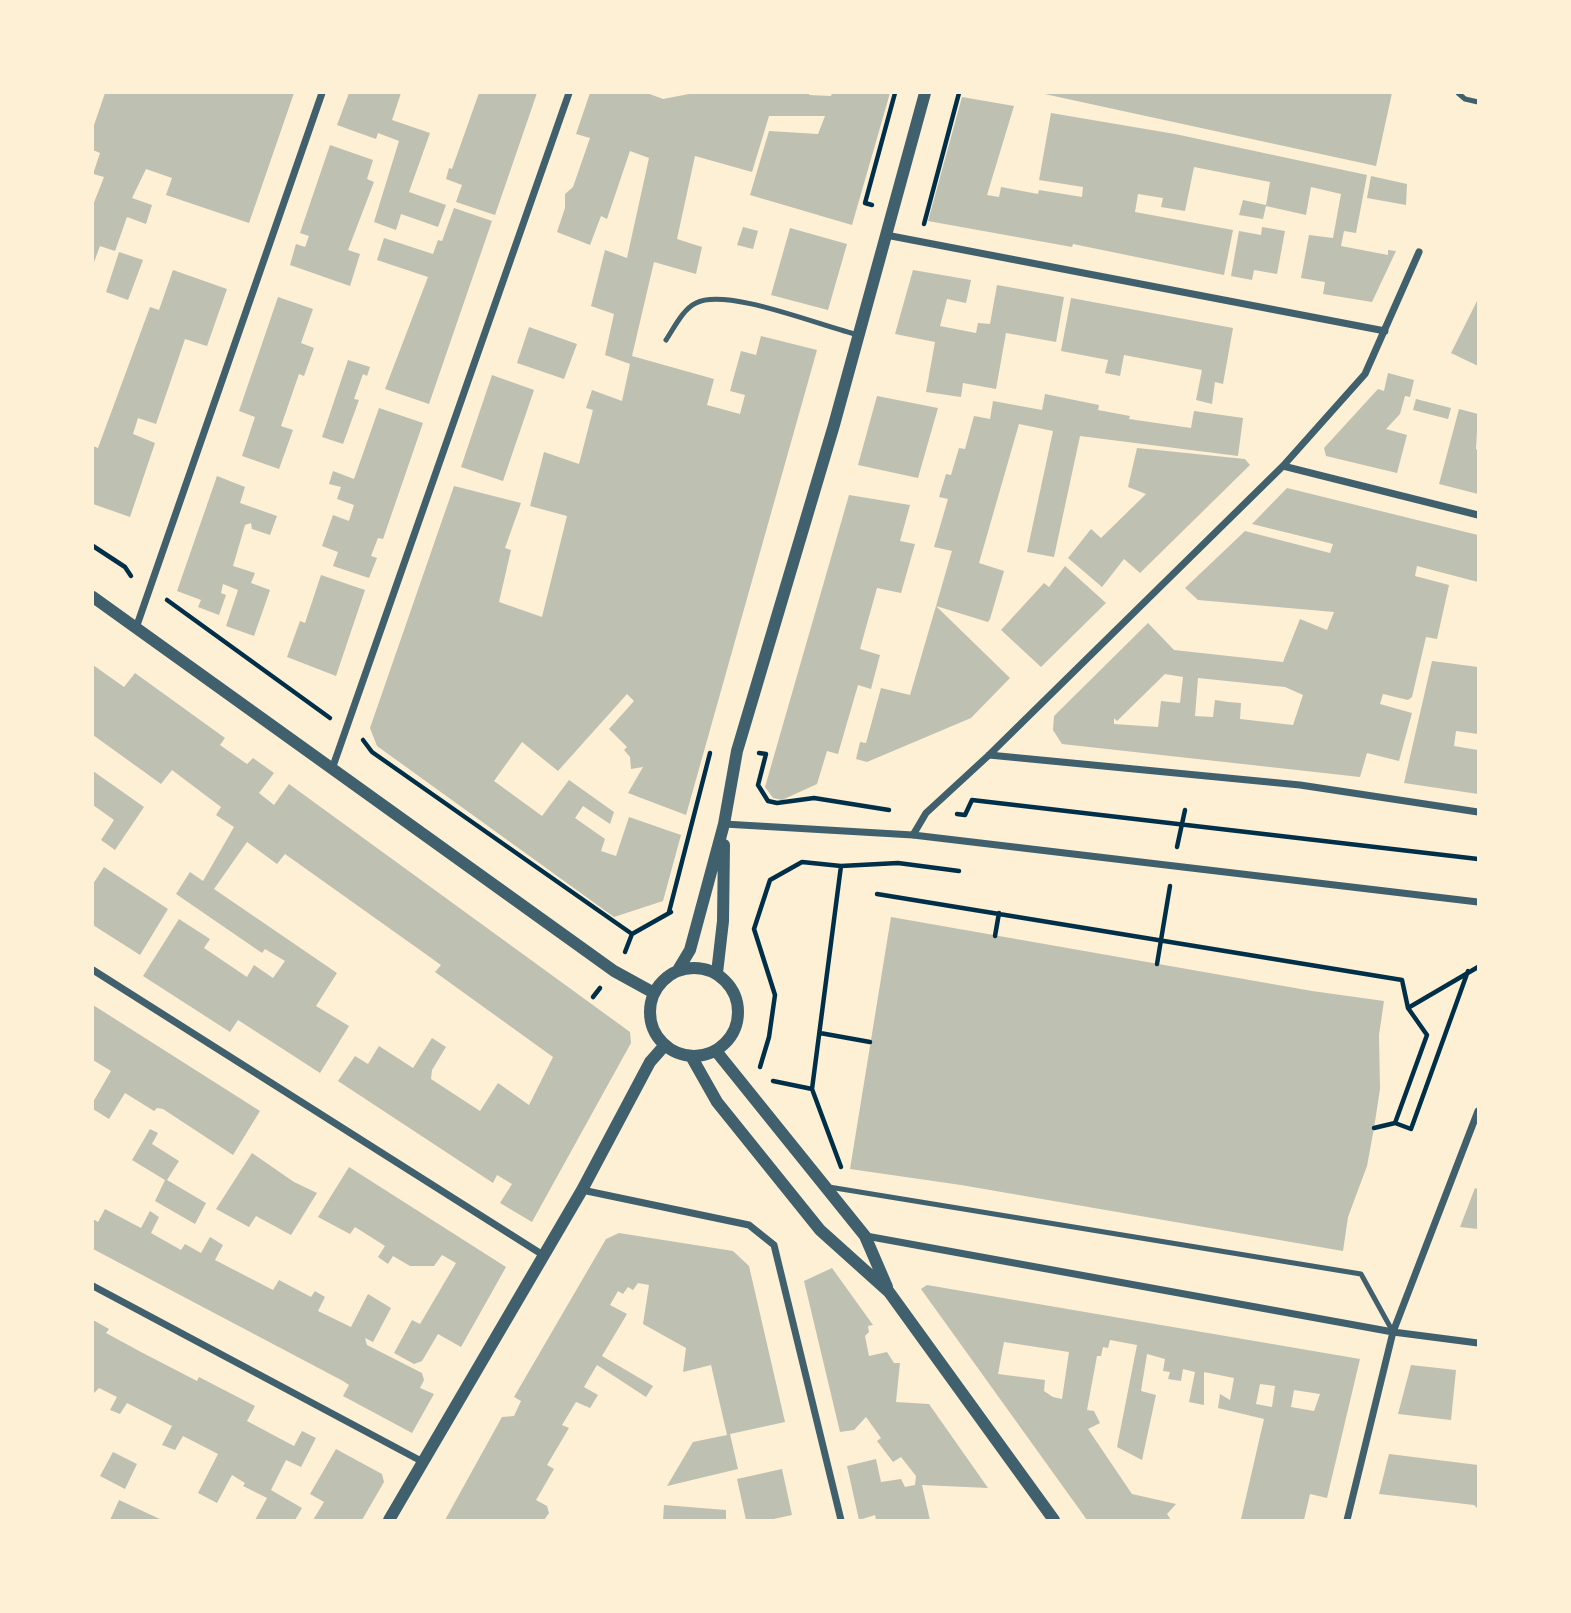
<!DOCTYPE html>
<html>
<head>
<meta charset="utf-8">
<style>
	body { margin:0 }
	#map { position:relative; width:1571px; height:1613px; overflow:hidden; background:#fdf0d5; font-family:Roboto,sans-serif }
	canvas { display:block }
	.frame { position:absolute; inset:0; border:94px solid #fdf0d5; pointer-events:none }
</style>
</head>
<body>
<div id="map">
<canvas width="1571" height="1613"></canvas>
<div class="frame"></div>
</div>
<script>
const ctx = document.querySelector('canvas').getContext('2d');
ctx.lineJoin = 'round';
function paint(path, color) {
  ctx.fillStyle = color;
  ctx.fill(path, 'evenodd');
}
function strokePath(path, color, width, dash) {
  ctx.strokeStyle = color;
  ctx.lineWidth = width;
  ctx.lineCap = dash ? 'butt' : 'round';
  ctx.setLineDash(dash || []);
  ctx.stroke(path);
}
paint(new Path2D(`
	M105 93H294L249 223 166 195 172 178 146 169 132 198 152 205 146 224 127 217 115 251 100 246 93 265V205L104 177 93 174 100 153 93 150V128Z
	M349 93H401L392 120 430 133 409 192 446 205 438 227 401 214 396 230 374 222 399 141 378 133 376 139 337 125Z
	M479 93H537L495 215 456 202 462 185 446 179 449 168 452 169Z
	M590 93H647L663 99 694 93H810L809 95 831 96 832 93H890L852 225 750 195 769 131 818 134 825 116H769L752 172 695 156 677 239 702 247 696 274 654 262 632 356 714 379 707 405 740 414 745 395 730 391 741 351 756 355 761 336 817 350 686 815 628 793 643 767 631 769 630 757 624 750 627 747 609 729 634 701 627 694 558 771 522 742 494 781 542 816 569 780 614 812 610 824 583 806 575 818 605 839 601 851 616 856 629 817 681 835 663 901 614 917 377 746 370 728 454 486 521 503 505 548 511 550 499 602 542 617 567 516 530 506 544 452 579 464 593 410 586 408 592 390 622 401 630 364 605 355 614 314 591 306 605 250 627 258 649 158 630 151 607 219 601 216 590 245 557 232 565 208V194L573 187 590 138 576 134Z
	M1040 93H1392L1376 166Z
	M962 97 1014 106 987 195 999 197 1001 187 1038 194 1039 190 1082 197 1083 187 1039 180 1051 113 1175 134 1367 175 1356 233 1344 231 1341 246 1388 255V250L1396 251 1372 302 1323 294 1325 282 1301 278 1309 235 1333 238 1341 194 1311 187 1306 215 1266 206 1263 219 1239 215 1243 200 1266 205 1270 182 1194 167 1185 211 1161 207 1163 198 1138 194 1135 212 1233 230 1224 275 1073 244 1072 247 928 221Z
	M330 145 373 160 367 179 374 182 348 250 360 254 350 286 290 265 296 244 305 247 309 236 300 233Z
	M1371 176 1407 184 1406 205 1367 198Z
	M454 208 492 221 429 404 385 389 428 277 377 260 384 238 433 254 438 240 442 241Z
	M743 227 758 231 753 249 737 245Z
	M1262 227 1285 231 1277 274 1254 270 1252 280 1231 276 1239 231 1261 235Z
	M790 228 847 244 828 310 771 295Z
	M119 252 143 260 128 300 106 292Z
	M173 270 227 289 207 346 185 339 156 424 138 418 133 434 155 443 130 517 93 504V446L98 448 150 307 159 310Z
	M913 270 971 280 966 303 947 299 940 326 976 333 978 323 990 324 997 285 1064 297 1056 342 1006 333 996 389 963 383 961 397 926 392 935 342 895 334Z
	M278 297 313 309 301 343 314 348 304 376 299 374 281 426 293 430 279 469 242 456 255 417 239 411Z
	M1071 298 1233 328 1223 384 1215 382 1212 404 1196 400 1202 370 1124 355 1120 376 1105 373 1108 360 1061 351Z
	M1478 299V366L1451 353Z
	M529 327 577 344 564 379 517 363Z
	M348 360 370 367 367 376 363 374 354 399 359 400 343 444 322 437Z
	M1388 373 1414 380 1410 397 1405 396 1400 414 1386 429 1407 435 1397 473 1326 456 1324 448 1378 389 1384 391Z
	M492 375 534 390 503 481 461 467Z
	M1045 394 1099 405 1098 410 1130 416 1129 419 1191 428 1194 411 1243 418 1238 456 1080 436 1054 557 1027 552 1053 431 1019 424 979 563 1004 571 990 619 988 622 936 606 1010 678 971 718 867 762 856 759 860 742 866 743 881 688 910 695 936 606 951 554 952 551 934 547 948 499 939 497 946 474 951 475 959 448 965 449 974 416 990 419 993 401 1042 410Z
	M877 396 938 408 918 478 858 465Z
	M1416 399 1451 408 1448 419 1413 410Z
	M379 408 423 423 383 539 378 538 371 556 377 558 369 578 333 566 338 552 322 546 333 515 349 521 354 505 337 499 341 487 329 484 333 471 354 479Z
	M1459 409 1478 414 1476 449 1478 450V494L1439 484Z
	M1137 448 1245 459 1250 465 1140 573 1124 559 1102 587 1068 558 1091 529 1101 538 1146 494 1128 487Z
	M217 476 245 487 240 503 277 516 270 535 252 529 251 523 245 525 233 566 255 573 251 583 270 590 254 636 226 626 238 590 223 584 221 593 226 595 219 615 198 607 201 600 177 591Z
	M1287 488 1478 535V582L1417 566 1415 576 1449 585 1437 639 1426 637 1412 697 1408 700 1383 694 1380 704 1412 713 1399 761 1367 753 1360 777 1062 744 1053 730 1054 716 1148 623 1174 650 1283 662 1300 619 1327 630 1334 612 1198 600 1185 588 1245 531 1330 553 1333 544 1252 524ZM1165 674 1183 677 1180 703 1161 701 1158 727 1114 724V718L1117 721ZM1198 678 1285 687 1303 695 1293 725 1240 719 1241 703 1228 702 1215 700 1213 717 1195 716Z
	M849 495 910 505 900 541 915 544 901 593 877 588 860 649 880 655 871 689 858 685 838 754 827 751 817 784 782 800 773 798 765 787Z
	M1065 566 1106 603 1041 667 1001 630 1044 583 1049 587Z
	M321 575 365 590 336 676 287 657 300 621 305 623Z
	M1432 661 1478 667V734L1456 731 1454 746 1478 750V794L1404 783Z
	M93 665 124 687 135 673 225 738 220 745 247 764 253 758 274 773 259 793 274 805 289 784 630 1032 631 1043 532 1222 500 1203 512 1184 497 1175 493 1183 338 1081 355 1056 368 1064 379 1046 413 1068 432 1038 446 1047 432 1070 431 1079 480 1111 498 1083 529 1105 553 1057 435 972 441 965 285 854 277 864 247 842 214 889 337 973 316 1006 349 1026 320 1073 238 1020 230 1032 143 976 179 919 210 939 204 948 247 977 254 965 273 978 285 961 265 949 262 953 176 894 190 872 203 881 234 827 216 815 221 807 172 770 161 784 93 735Z
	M93 771 144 807 115 850 101 840 114 820 93 805Z
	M104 867 168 909 140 955 93 925V884Z
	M891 917 1312 991 1384 1001 1379 1035 1380 1089 1374 1128 1367 1166 1348 1217 1343 1251 961 1185 850 1169Z
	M93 1005 260 1111 233 1155 163 1109 157 1108 154 1111 125 1093 109 1119 93 1109V1102L111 1071 93 1060Z
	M150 1129 158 1133 152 1144 179 1161 167 1180 206 1203 195 1224 155 1201 165 1180 132 1160Z
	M252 1153 294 1182 317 1193 291 1235 256 1216 249 1227 216 1209Z
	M349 1167 506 1267 461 1347 438 1334 422 1361 414 1364 394 1353 412 1320 420 1324 456 1263 442 1255 434 1266H410L393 1256 388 1264 378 1257 385 1246 355 1227 350 1234 318 1217Z
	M1475 1188 1478 1189V1229L1460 1227Z
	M105 1209 141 1228 150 1211 159 1217 151 1233 181 1250 185 1244 201 1253 210 1237 223 1245 215 1260 273 1290 279 1280 311 1297 315 1291 325 1297 318 1311 351 1327 368 1294 391 1308 373 1342 365 1338 367 1345 422 1373 424 1380 420 1388 434 1394 412 1433 343 1396 349 1385 343 1381 93 1249V1219L98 1222Z
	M619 1233 733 1251 749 1266 785 1422 730 1434 738 1469 667 1486 693 1442 727 1435 711 1365 683 1372 686 1348 643 1324 649 1285 638 1283 633 1290 628 1287 623 1294 618 1291 610 1305 627 1314 602 1356 653 1386 646 1397 597 1365 584 1387 598 1395 590 1408 576 1402 562 1425 569 1428 547 1465 554 1469 536 1500 547 1506 549 1513 544 1520H445L502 1417 514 1416 521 1401 514 1397 606 1239Z
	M832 1268 873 1325 868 1326 869 1332 865 1336 869 1356 887 1352 894 1363H900L896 1402 929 1404 988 1488 922 1485 930 1520H876L875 1515 859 1520 847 1466 876 1459 881 1482 901 1479 905 1487 915 1485 916 1476 901 1457 893 1462 877 1441 881 1438 866 1417 854 1430 840 1432 804 1281Z
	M927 1285 1360 1359 1327 1498 1310 1494 1304 1520 1241 1519 1264 1419 1218 1408 1220 1394 1230 1400 1234 1378 1204 1372V1405L1189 1402 1195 1372 1183 1369 1181 1381 1168 1379 1170 1372 1163 1371 1165 1359 1147 1354 1141 1391 1156 1395 1142 1460 1117 1447 1137 1345 1110 1340 1108 1348 1103 1347 1101 1356H1097L1087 1410 1094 1411 1100 1423 1088 1429 1132 1494 1176 1504 1167 1514 1171 1520H1087L921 1289ZM1004 1342 1069 1352 1062 1399 1053 1397 1044 1391 1045 1380 998 1374ZM1260 1384 1275 1386 1272 1407 1256 1404ZM1294 1390 1320 1394 1314 1411 1291 1407Z
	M93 1320 109 1329 106 1333 141 1352 197 1381 199 1377 255 1406 247 1421 294 1446 302 1431 316 1438 301 1467 286 1460 271 1490 302 1508 295 1520H255L267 1498 243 1486 245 1483 232 1475 217 1503 198 1493 218 1454 183 1436 175 1450 162 1445 172 1426 127 1403 120 1414 110 1410 117 1397 99 1388 93 1394Z
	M1411 1365 1456 1370 1451 1420 1398 1414Z
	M336 1449 382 1474 384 1482 362 1520H313L324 1502 310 1494Z
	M113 1452 137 1464 125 1489 100 1476Z
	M1389 1454 1478 1465V1509L1474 1505 1379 1494Z
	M782 1469 792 1515 769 1520H746L737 1479Z
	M119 1500 162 1520H110Z
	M664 1505 726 1510V1520H663Z`), '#bec0b2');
strokePath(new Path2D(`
	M872 205 865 203 895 93
	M924 224 959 93
	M93 546 125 567 131 576
	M167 600 330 718
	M363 740 372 752 632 934
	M759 753 766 754 758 785 768 801 777 803 814 798 889 810
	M957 814 965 815 972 800 1478 859
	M1177 847 1185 810
	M877 894 1402 980 1408 1008 1427 1035 1395 1123 1411 1129 1468 971
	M669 912 710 753
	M995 936 999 913
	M625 952 632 934 671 912
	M1157 964 1170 886
	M593 997 600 988
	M1408 1008 1478 967
	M820 1033 870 1042
	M760 1067 769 1037 775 995 754 929 770 880 802 862 841 866
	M773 1081 812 1089
	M1374 1128 1395 1123
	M841 1167 812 1089 841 866 898 863 959 871`), '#003049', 4.5);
strokePath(new Path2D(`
	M1458 93 1465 99 1478 102
	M666 340C674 328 683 309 696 303 727 287 823 327 859 335
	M829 1187 1361 1274 1393 1332`), '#3f606c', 5);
strokePath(new Path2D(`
	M886 235 1385 331
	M1283 466 1478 515
	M136 628 322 93
	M989 755 1300 785 1478 812
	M332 769 569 93
	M724 824 913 835 1478 902
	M913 835 926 813 989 755 1283 466 1365 374 1419 252
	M93 970 543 1255
	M582 1190 749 1225 774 1245 841 1520
	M866 1236 1393 1332 1478 1343
	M93 1286 423 1462
	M1347 1520 1393 1332 1478 1111`), '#3f606c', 7);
strokePath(new Path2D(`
	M93 597 614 971 654 993
	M650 1012a44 44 0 1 1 88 0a44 44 0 1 1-88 0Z
	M678 970 690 950 724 824 737 751 834 425 925 93
	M717 973 723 921 724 845
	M716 1051 865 1236 887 1287
	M691 1056 717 1102 820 1230 889 1292 1054 1520
	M389 1520 582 1190 650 1062 665 1045`), '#3f606c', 12);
</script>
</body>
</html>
